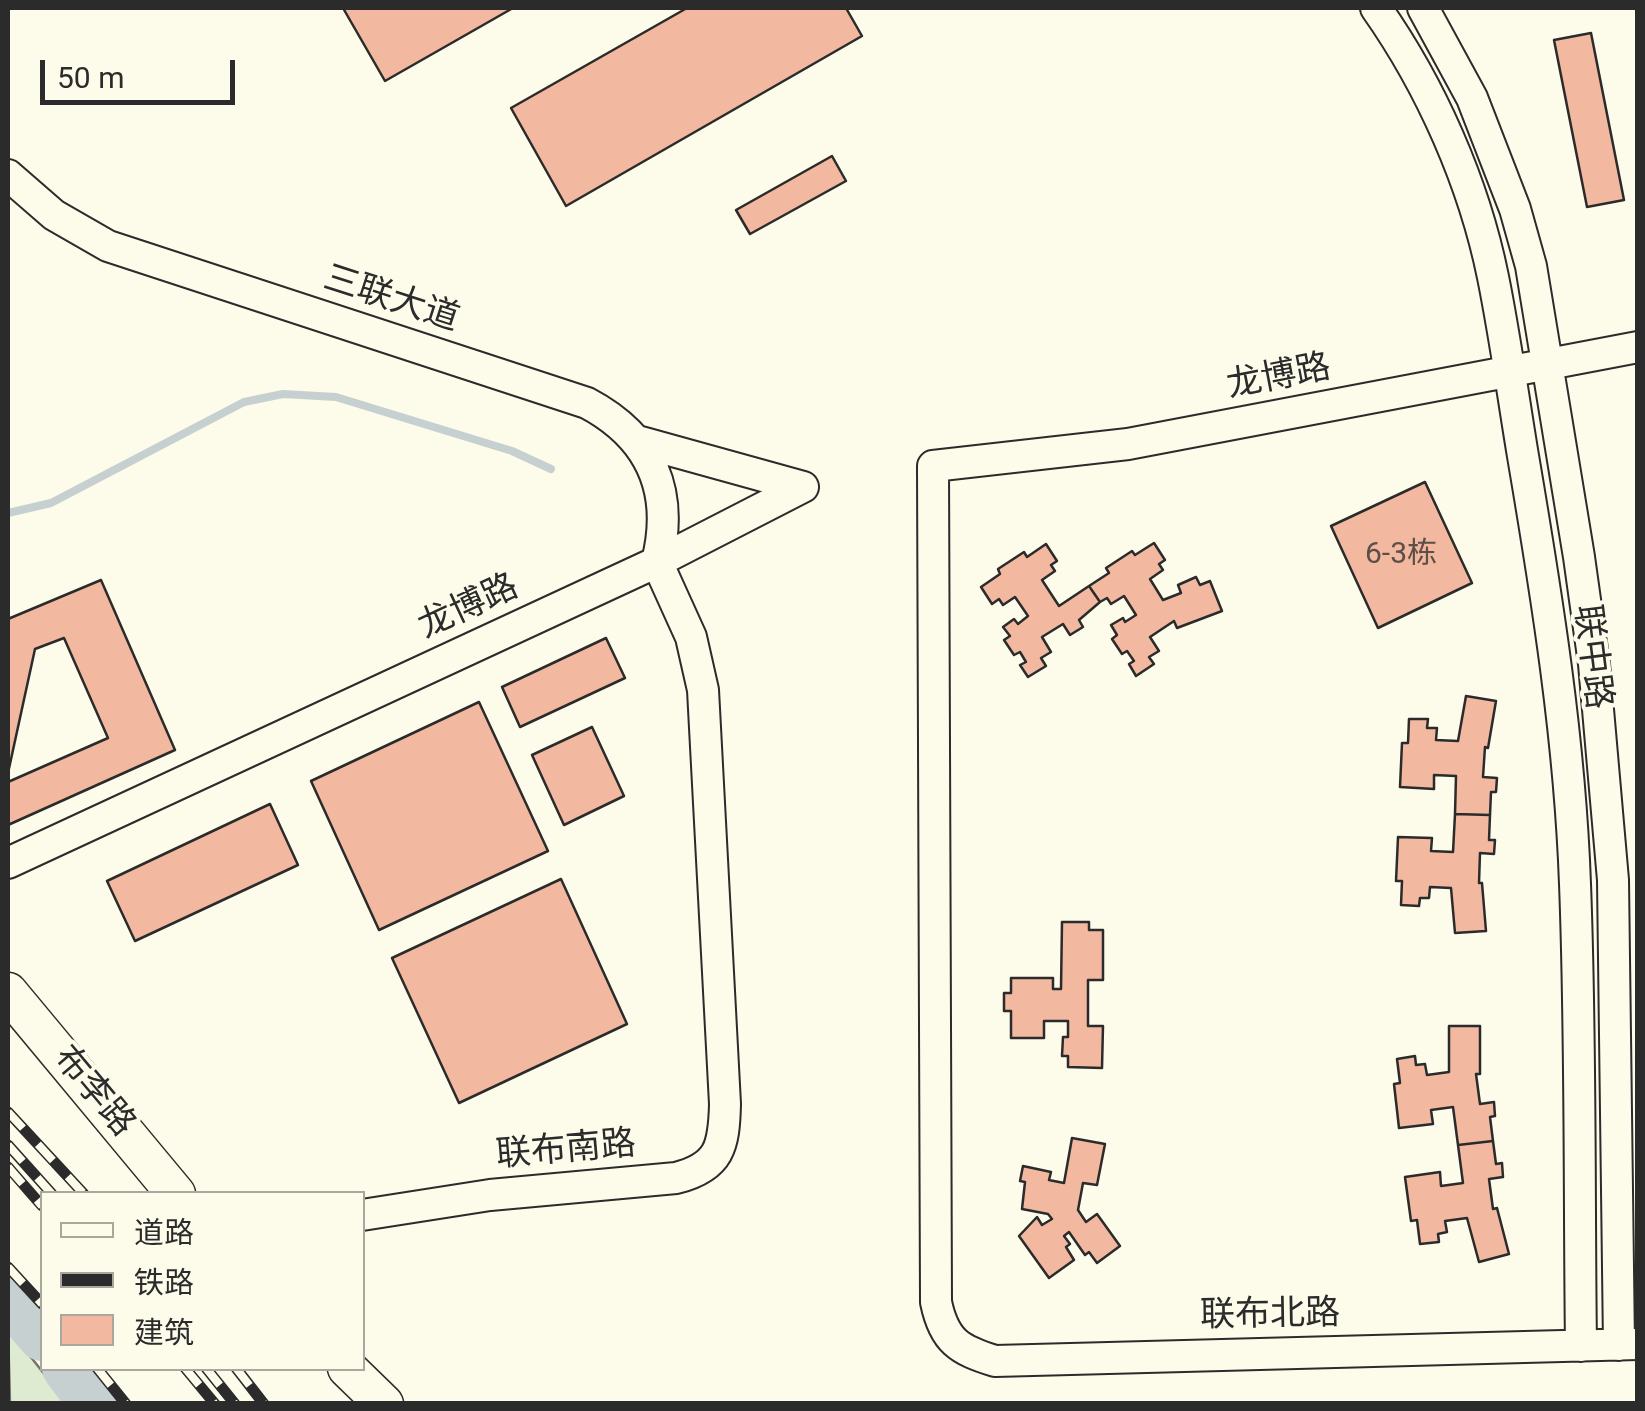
<!DOCTYPE html>
<html>
<head>
<meta charset="utf-8">
<style>
	body { margin:0 }
	#map { position:relative; width:1645px; height:1411px; overflow:hidden; background:#fdfbea; font-family:Roboto,"Noto Sans SC",sans-serif }
	canvas { display:block }
	.frame { position:absolute; inset:0; border:10px solid #2b2b2b; pointer-events:none }
	.legend { position:absolute; left:40px; top:1191px; width:325px; height:180px; box-sizing:border-box; background:#fdfbea; border:2px solid #a9a89e; margin:0; padding:12px 18px; list-style:none; font-size:30px; color:#2b2b2b }
	.legend li { display:flex; align-items:center; gap:20px; height:50px }
	.legend b { width:50px; border:2px solid #a9a89e }
	.scale { position:absolute; left:40px; top:60px; width:195px; height:45px; box-sizing:border-box; border:5px solid #2b2b2b; border-top:0; padding-left:12px; font-size:30px; line-height:35px; white-space:nowrap; color:#2b2b2b; -webkit-text-stroke:8px #fdfbea; paint-order:stroke }
</style>
</head>
<body>
<div id="map">
<canvas width="1645" height="1411"></canvas>
<div class="frame"></div>
<ul class="legend">
<li><b style="height:12px;background:#fdfbea"></b>道路</li>
<li><b style="height:12px;background:#2b2b2b"></b>铁路</li>
<li><b style="height:28px;background:#f2b8a0"></b>建筑</li>
</ul>
<div class="scale">50 m</div>
</div>
<script>
const ctx = document.querySelector('canvas').getContext('2d');
ctx.lineJoin = 'round';
function paint(path, color) {
  ctx.fillStyle = color;
  ctx.fill(path, 'evenodd');
}
function strokePath(path, color, width, dash) {
  ctx.strokeStyle = color;
  ctx.lineWidth = width;
  ctx.lineCap = dash ? 'butt' : 'round';
  ctx.setLineDash(dash || []);
  ctx.stroke(path);
}
function drawText(font, color, halo, rows, align = 'center') {
  ctx.font = font + ' Roboto,"Noto Sans SC",sans-serif';
  ctx.lineWidth = 8;
  ctx.setLineDash([]);
  ctx.textBaseline = 'middle';
  ctx.strokeStyle = halo;
  ctx.fillStyle = color;
  for (const [text, x, y, turn = 0] of rows) {
    ctx.save();
    ctx.translate(x, y);
    ctx.rotate((+turn || 0) * Math.PI / 180);
    ctx.textAlign = isNaN(turn) ? turn : align;
    if (halo) ctx.strokeText(text, 0, 0);
    ctx.fillText(text, 0, 0);
    ctx.restore();
  }
}
const green = new Path2D(`
	M8 1328 67 1403H10Z`);
paint(green, '#deebd1');
strokePath(green, '#74746e', 2.5);
strokePath(new Path2D(`
	M8 513 51 503 244 402 283 394 336 397 512 451 551 469`), '#c7d0d0', 8);
strokePath(new Path2D(`
	M8 1298 42 1337
	M66 1368 93 1404`), '#c7d0d0', 48);
const building = new Path2D(`
	M343 8H513L385 81Z
	M687 8H846L862 36 566 206 511 108Z
	M1591 33 1624 200 1587 207 1554 40Z
	M832 156 846 181 750 234 736 210Z
	M1425 482 1472 583 1378 628 1331 526Z
	M1154 543 1165 560 1159 564 1163 570 1150 579 1163 600 1181 593 1178 585 1196 577 1200 585 1210 581 1222 611 1177 628 1174 621 1150 637 1159 651 1149 657 1154 664 1136 676 1129 664 1134 661 1127 651 1122 654 1112 639 1117 635 1111 625 1123 618 1125 622 1136 615 1124 596 1111 604 1107 598 1100 602 1089 586 1109 573 1106 568 1132 551 1135 555Z
	M1046 544 1057 561 1051 565 1055 571 1042 580 1059 606 1089 586 1100 602 1079 620 1083 627 1070 635 1063 624 1042 637 1051 652 1041 658 1046 666 1028 677 1020 665 1026 662 1020 652 1014 655 1004 640 1010 636 1003 627 1014 619 1018 624 1028 616 1015 597 1003 605 999 599 992 604 981 587 1000 574 998 569 1024 552 1027 557Z
	M101 580 175 750 8 825V782L108 738 64 638 35 649 8 773V619Z
	M606 638 625 678 520 727 502 687Z
	M1466 696 1496 701 1488 748 1485 747 1483 777 1497 778 1496 792H1491L1490 815 1455 814 1456 776 1434 775V789L1400 787 1402 743H1408L1409 719H1428L1427 728H1437L1436 740 1458 741Z
	M479 702 548 851 379 930 311 781Z
	M592 727 624 796 564 825 532 755Z
	M270 804 298 865 135 941 107 881Z
	M1455 814 1490 815 1489 840H1495L1494 854 1480 853 1479 883H1482L1486 931 1455 933 1451 888 1430 887 1429 898H1420L1419 906 1401 905 1402 881H1396L1398 837 1432 838 1431 851 1453 852Z
	M561 879 627 1024 459 1103 392 958Z
	M1062 922H1089V930H1103V980H1088V1026H1103L1102 1068 1068 1067V1056H1062L1063 1037H1068V1021H1044V1038H1011V1011H1004V993H1011V978H1053V989H1061Z
	M1449 1026H1480V1074H1476L1480 1104 1494 1102 1495 1116 1490 1117 1493 1141 1458 1145 1453 1107 1431 1110 1433 1124 1399 1128 1394 1084 1400 1083 1397 1059 1415 1056 1416 1065 1425 1064 1427 1075 1449 1072Z
	M1072 1138 1105 1144 1097 1185 1083 1183 1078 1210 1086 1222 1097 1214 1120 1246 1097 1263 1089 1252 1085 1255 1069 1232 1064 1236 1070 1244 1066 1247 1074 1260 1049 1278 1019 1236 1037 1217 1042 1225 1052 1219 1048 1214 1022 1209 1025 1182 1020 1181 1023 1166 1051 1172 1049 1180 1064 1183Z
	M1493 1141 1496 1164 1502 1163 1503 1177 1489 1179 1493 1209 1497 1208 1509 1254 1479 1262 1467 1218 1445 1221 1447 1232 1438 1234 1439 1242 1420 1244 1417 1220 1411 1221 1405 1177 1440 1172 1441 1186 1463 1183 1458 1145Z`);
paint(building, '#f2b8a0');
strokePath(building, '#2b2b2b', 2.5);
const minor = new Path2D(`
	M1376 8C1431 86 1474 183 1493 277 1505 336 1513 396 1523 456 1547 597 1570 741 1575 884 1581 1038 1579 1192 1581 1346
	M1423 8 1472 98 1515 209 1531 266 1579 557 1594 664 1613 880 1619 1345
	M8 175 54 215 108 246 587 403C651 437 675 491 657 562
	M1638 347 1128 444 933 466 936 1302C944 1341 959 1350 995 1361L1638 1344
	M637 441 803 487
	M8 863 657 562 803 487
	M362 1215 490 1195 676 1178C720 1167 724 1146 725 1104L703 690 691 637 657 562`);
const major = new Path2D(`
	M8 992 176 1194
	M347 1368 384 1404`);
strokePath(minor, '#2b2b2b', 34);
strokePath(major, '#2b2b2b', 41);
strokePath(minor, '#fdfbea', 30);
strokePath(major, '#fdfbea', 38);
const rail = new Path2D(`
	M8 1112 84 1194
	M8 1145 52 1194
	M8 1167 42 1206
	M8 1267 42 1304
	M97 1368 126 1404
	M185 1368 215 1404
	M206 1368 235 1404
	M236 1368 264 1404`);
strokePath(rail, '#2b2b2b', 11);
strokePath(rail, '#fdfbea', 8, [22]);
drawText('30px', '#5d4e48', null, [
	["6-3栋",1401,555]
]);
drawText('35px', '#2b2b2b', '#fdfbea', [
	["三联大道",391,300,18],
	["龙博路",1279,378,-11],
	["龙博路",469,608,-25],
	["联中路",1591,657,83],
	["布李路",93,1092,50],
	["联布南路",566,1151,-5],
	["联布北路",1270,1316,-1]
]);
</script>
</body>
</html>
